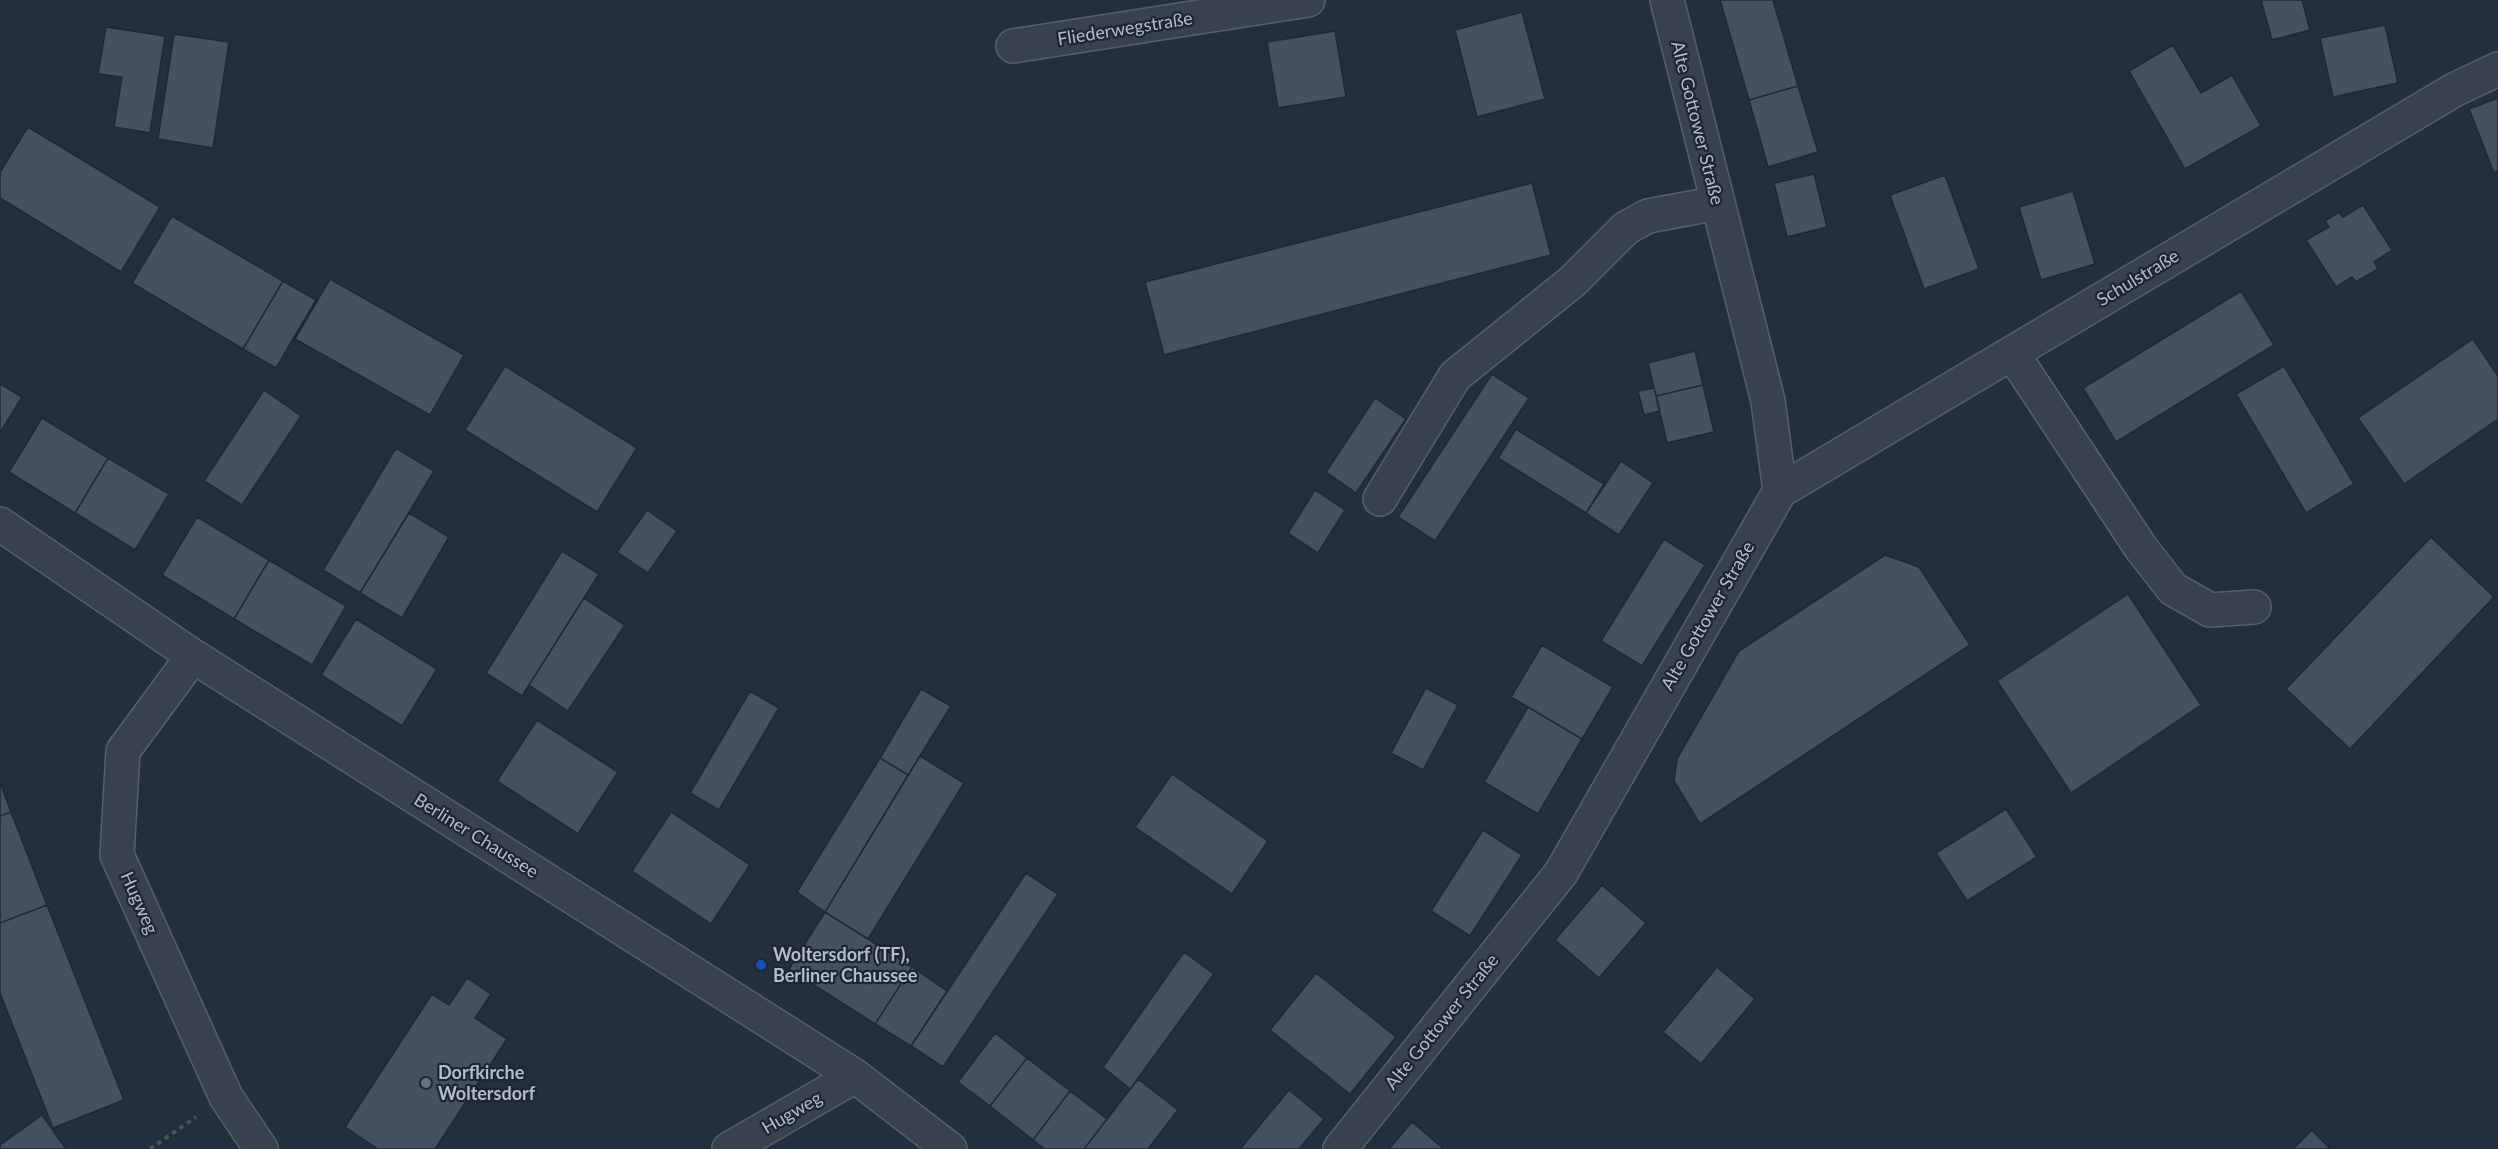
<!DOCTYPE html>
<html>
<head>
<meta charset="utf-8">
<style>
	body { margin:0 }
	canvas { display:block; background:#242f3e }
</style>
</head>
<body>
<canvas width="2498" height="1149"></canvas>
<script>
const ctx = document.querySelector('canvas').getContext('2d');
ctx.lineJoin = 'round';
function paint(path, color) {
  ctx.fillStyle = color;
  ctx.fill(path, 'evenodd');
}
function strokePath(path, color, width, dash) {
  ctx.strokeStyle = color;
  ctx.lineWidth = width;
  ctx.lineCap = dash ? 'butt' : 'round';
  ctx.setLineDash(dash || []);
  ctx.stroke(path);
}
function drawText(font, color, halo, rows, align = 'center') {
  ctx.font = font + ' Lato,sans-serif';
  ctx.lineWidth = 4.5;
  ctx.setLineDash([]);
  ctx.textBaseline = 'middle';
  ctx.strokeStyle = halo;
  ctx.fillStyle = color;
  for (const [text, x, y, turn = 0] of rows) {
    ctx.save();
    ctx.translate(x, y);
    ctx.rotate((+turn || 0) * Math.PI / 180);
    ctx.textAlign = isNaN(turn) ? turn : align;
    if (halo) ctx.strokeText(text, 0, 0);
    ctx.fillText(text, 0, 0);
    ctx.restore();
  }
}
const building = new Path2D(`
	M1720 0H1773L1798 86 1749 100Z
	M2261 0H2302L2310 30 2272 40Z
	M1522 12 1545 99 1477 117 1455 30Z
	M2385 25 2398 83 2333 97 2320 38Z
	M106 27 165 36 150 133 114 127 122 77 98 74Z
	M1335 31 1346 97 1278 108 1267 42Z
	M174 34 229 42 213 148 158 139Z
	M2173 45 2201 93 2232 75 2261 126 2185 169 2129 71Z
	M1798 86 1818 152 1768 167 1749 100Z
	M2498 98V171L2494 173 2469 109Z
	M28 127 160 207 121 272 0 198V172Z
	M1814 174 1827 227 1787 237 1774 183Z
	M1945 175 1979 269 1924 289 1890 195Z
	M1532 183 1551 255 1164 355 1145 282Z
	M2073 191 2095 264 2041 280 2019 207Z
	M2363 205 2392 250 2374 262 2378 269 2356 282 2352 277 2336 287 2306 240 2329 227 2325 221 2339 212 2343 217Z
	M172 216 283 281 243 349 132 283Z
	M330 279 464 355 430 415 295 339Z
	M283 281 316 300 276 368 243 349Z
	M2241 291 2274 345 2116 442 2083 388Z
	M2473 339 2498 376V419L2404 484 2358 418Z
	M1695 351 1703 385 1656 396 1648 363Z
	M505 366 637 448 597 512 465 430Z
	M2284 366 2354 484 2306 513 2236 394Z
	M1492 374 1529 398 1435 541 1398 517Z
	M0 384 22 397 0 433Z
	M1703 385 1714 432 1667 443 1656 396Z
	M1654 388 1660 411 1644 415 1638 391Z
	M264 390 301 416 242 505 204 481Z
	M1375 398 1406 419 1356 493 1326 472Z
	M42 418 108 458 75 513 9 472Z
	M1516 429 1604 484 1586 513 1498 458Z
	M396 448 434 471 360 593 323 570Z
	M108 458 169 494 135 550 75 513Z
	M1621 461 1653 483 1619 535 1586 513Z
	M1315 490 1345 510 1318 553 1288 533Z
	M647 510 677 531 648 573 617 552Z
	M409 513 449 537 402 618 360 593Z
	M197 517 269 560 234 619 162 575Z
	M2431 537 2494 597 2350 749 2286 689Z
	M1664 539 1705 565 1642 666 1601 641Z
	M562 551 599 574 522 696 486 673Z
	M1885 555 1919 567 1970 645 1700 824 1674 781 1677 759 1739 651Z
	M269 560 346 606 312 665 234 619Z
	M2128 594 2201 705 2071 793 1997 681Z
	M584 598 625 625 568 711 529 685Z
	M356 619 437 669 402 726 321 675Z
	M1542 645 1613 687 1582 739 1511 697Z
	M1426 688 1458 705 1423 770 1391 753Z
	M921 689 951 706 908 775 880 758Z
	M750 691 779 708 719 810 690 793Z
	M1528 707 1582 739 1538 814 1484 782Z
	M537 720 618 772 578 834 497 781Z
	M920 756 964 783 868 939 825 912Z
	M880 758 908 775 825 912 797 892Z
	M1172 774 1268 841 1232 894 1135 827Z
	M0 782 11 812 0 816Z
	M2006 809 2037 857 1967 901 1936 853Z
	M11 812 47 905 0 923V816Z
	M671 812 750 865 711 924 632 871Z
	M1483 830 1522 855 1470 936 1431 911Z
	M1026 873 1058 894 943 1067 911 1046Z
	M1602 885 1646 923 1599 978 1555 940Z
	M47 905 124 1100 53 1128 0 993V923Z
	M825 912 912 967 875 1024 789 969Z
	M1184 952 1214 974 1130 1089 1103 1067Z
	M912 967 947 991 911 1046 875 1024Z
	M1717 967 1755 999 1701 1064 1663 1032Z
	M1316 973 1396 1037 1350 1094 1270 1030Z
	M467 978 491 994 475 1018 507 1039 435 1149H378L345 1127 432 994 449 1005Z
	M995 1033 1027 1058 990 1106 958 1082Z
	M1027 1058 1070 1091 1033 1140 990 1106Z
	M1138 1079 1178 1110 1148 1149H1084Z
	M1289 1090 1324 1119 1299 1149H1240Z
	M1070 1091 1107 1119 1084 1149H1045L1033 1140Z
	M42 1115 66 1149H0V1145Z
	M1412 1122 1444 1149H1389Z
	M2312 1130 2330 1149H2293Z`);
paint(building, '#455162');
strokePath(building, '#1f2835', 1.5);
const minor = new Path2D(`
	M1013 46 1308 0
	M2012 353 2141 548 2173 589 2210 610 2254 607
	M1780 491 2454 90 2498 69
	M1380 499 1455 376 1573 281 1626 228 1648 216 1718 203
	M0 524 193 656 855 1076 950 1149
	M193 656 123 751 117 855 226 1097 261 1149
	M729 1149 855 1076
	M1340 1149 1561 873 1780 491 1768 401 1667 0`);
strokePath(minor, '#565f6c', 36);
strokePath(new Path2D(`
	M150 1149 196 1117`), '#44595c', 4, [4.5, 4.5]);
strokePath(minor, '#38414e', 33);
for (const [x, y, r, color] of [
	[761,965,6,"#1a4fb4"],
	[426,1083,6,"#6b7280"]
]) {
  const dot = new Path2D();
  dot.arc(x, y, r, 0, 2 * Math.PI);
  ctx.fillStyle = color;
  ctx.fill(dot);
  strokePath(dot, '#1d2633', 2);
}
drawText('18px', '#b4bcc9', '#1d2633', [
	["Fliederwegstraße",1125,29,-9],
	["Alte Gottower Straße",1697,123,76],
	["Schulstraße",2138,278,-31],
	["Alte Gottower Straße",1708,616,-60],
	["Berliner Chaussee",476,836,32],
	["Hugweg",139,903,66],
	["Alte Gottower Straße",1442,1022,-51],
	["Hugweg",792,1113,-30]
]);
drawText('bold 18px', '#b4bcc9', '#1d2633', [
	["Woltersdorf (TF),",773,955],
	["Berliner Chaussee",773,976],
	["Dorfkirche",438,1073],
	["Woltersdorf",438,1094]
], 'left');
</script>
</body>
</html>
